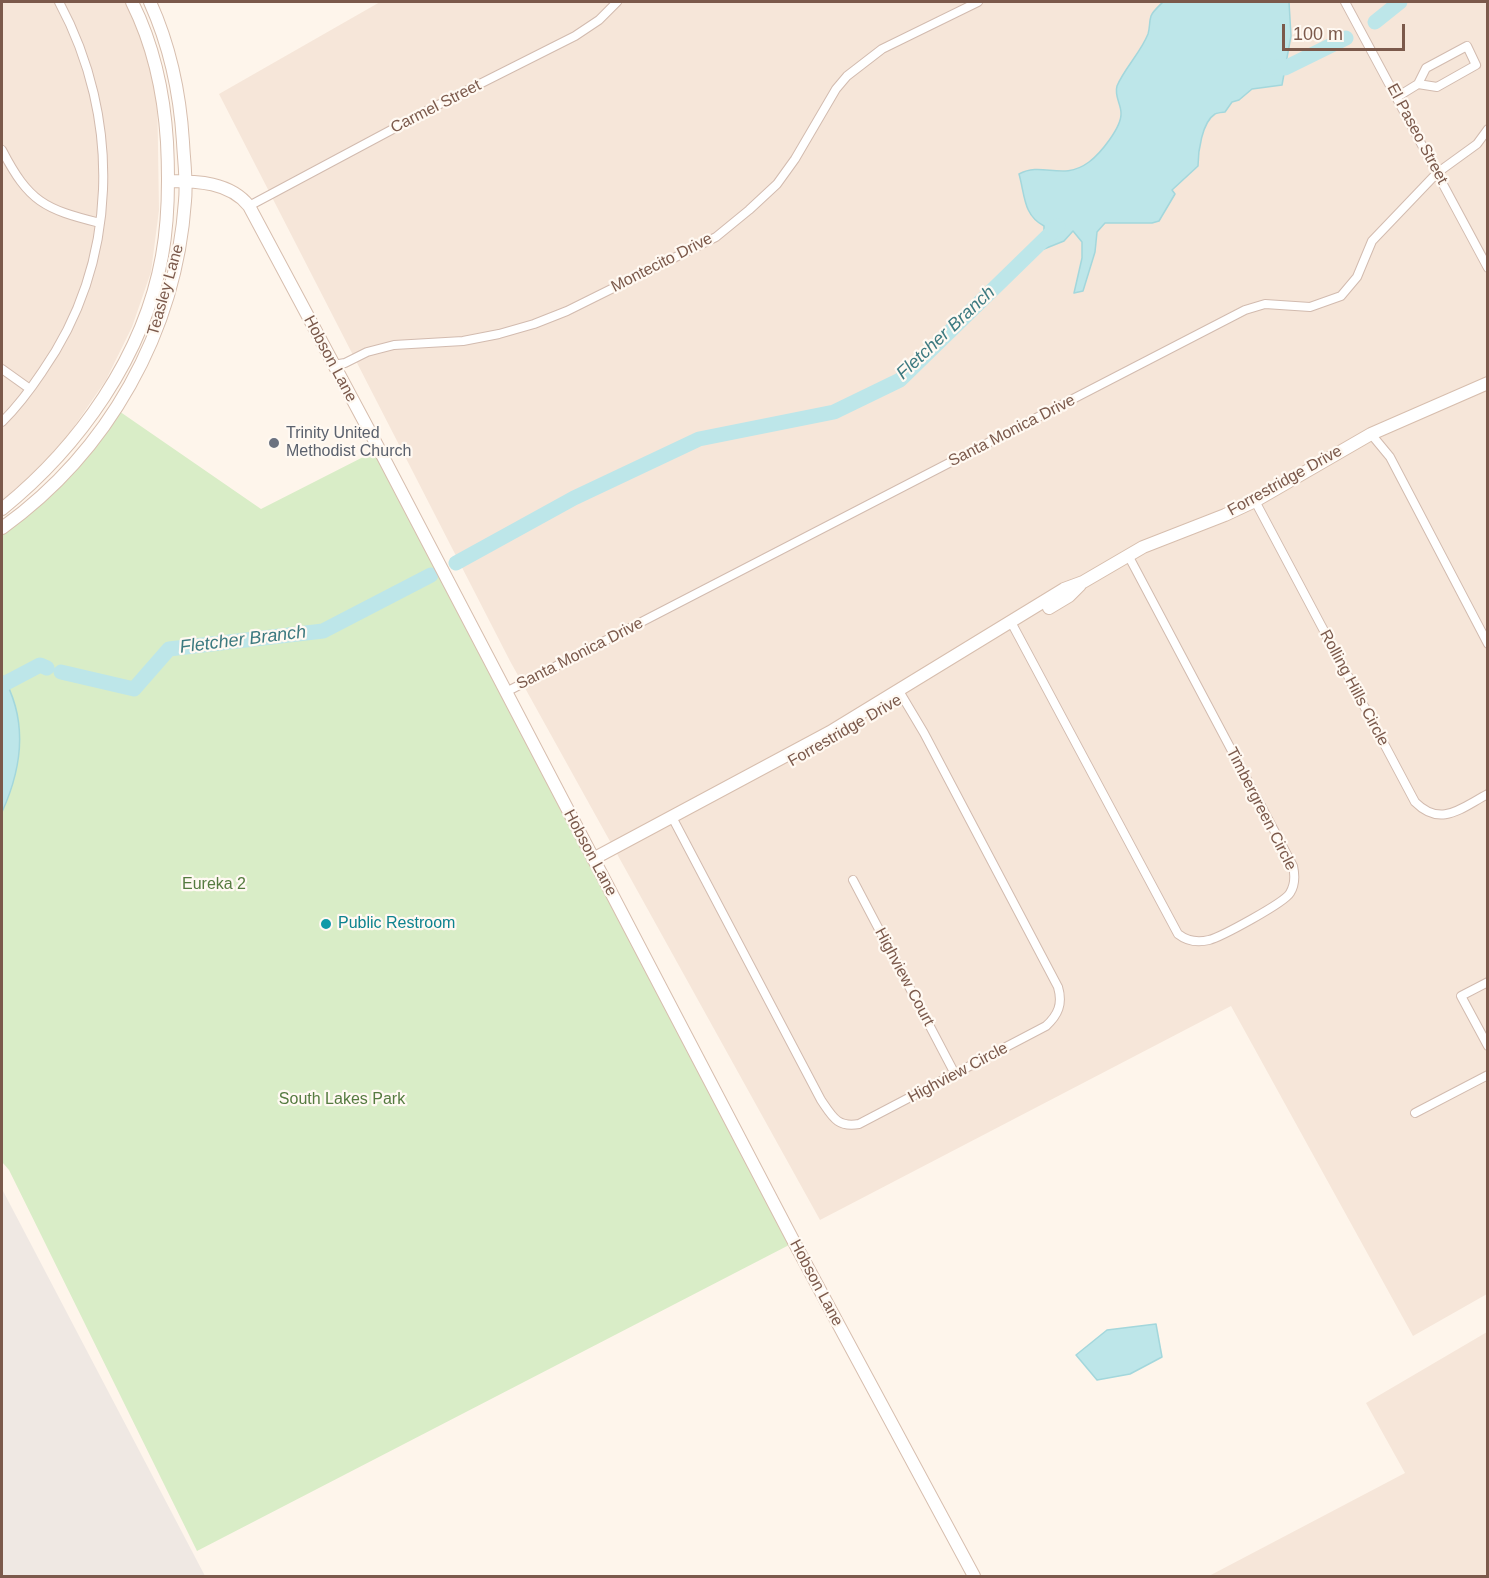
<!DOCTYPE html>
<html>
<head>
<meta charset="utf-8">
<style>
	body { margin:0 }
	#map { position:relative; width:1489px; height:1578px; overflow:hidden; background:#fef5eb; font-family:Arial,sans-serif }
	canvas { display:block }
	.frame { position:absolute; inset:0; border:3px solid #7b594b; pointer-events:none }
	.scale { position:absolute; left:1282px; top:24px; width:123px; height:27px; box-sizing:border-box; border:3px solid #7b594b; border-top:0; padding-left:8px; font-size:18px; line-height:21px; white-space:nowrap; color:#7b594b; -webkit-text-stroke:4px #fff9f2; paint-order:stroke }
</style>
</head>
<body>
<div id="map">
<canvas width="1489" height="1578"></canvas>
<div class="frame"></div>
<div class="scale">100 m</div>
</div>
<script>
const ctx = document.querySelector('canvas').getContext('2d');
ctx.lineJoin = 'round';
function paint(path, color) {
  ctx.fillStyle = color;
  ctx.fill(path, 'evenodd');
}
function strokePath(path, color, width, dash) {
  ctx.strokeStyle = color;
  ctx.lineWidth = width;
  ctx.lineCap = dash ? 'butt' : 'round';
  ctx.setLineDash(dash || []);
  ctx.stroke(path);
}
function drawText(font, color, halo, rows, align = 'center') {
  ctx.font = font + ' Arial,sans-serif';
  ctx.lineWidth = 4.5;
  ctx.setLineDash([]);
  ctx.textBaseline = 'middle';
  ctx.strokeStyle = halo;
  ctx.fillStyle = color;
  for (const [text, x, y, turn = 0] of rows) {
    ctx.save();
    ctx.translate(x, y);
    ctx.rotate((+turn || 0) * Math.PI / 180);
    ctx.textAlign = isNaN(turn) ? turn : align;
    if (halo) ctx.strokeText(text, 0, 0);
    ctx.fillText(text, 0, 0);
    ctx.restore();
  }
}
paint(new Path2D(`
	M2 2H126L134 17 157 84 159 210 151 272 132 327 106 380 69 434 41 466 2 501Z
	M380 2H1487V1294L1413 1336 1231 1006 820 1220 510 661 219 94Z
	M1487 1332V1576H1209L1405 1473 1366 1403Z`), '#f6e6d9');
paint(new Path2D(`
	M2 1189 205 1576H2Z`), '#efe8e3');
paint(new Path2D(`
	M116 409 261 509 375 451 791 1244 197 1551 9 1170 2 1162V526L24 511Z`), '#d9edc7');
const water = new Path2D(`
	M1163 2H1289L1291 36 1282 85 1252 89 1239 100 1232 102 1225 112C1224 112 1216 113 1215 114 1202 122 1198 152 1198 166L1172 190 1175 194 1159 221 1152 223H1105L1097 232 1095 252 1083 291 1074 293 1082 258V242L1073 231 1064 241 1044 249V226C1023 215 1025 195 1019 174 1043 161 1062 182 1089 162 1100 154 1122 127 1121 113 1121 104 1114 96 1117 86 1124 69 1141 52 1148 34 1150 28 1149 22 1151 16 1153 11 1159 6 1163 2Z
	M2 675C28 719 23 766 2 812Z
	M1156 1324 1162 1357 1130 1374 1097 1380 1076 1355 1107 1330Z`);
paint(water, '#bde6e9');
strokePath(water, '#a3d7dc', 1.5);
strokePath(new Path2D(`
	M1375 22 1400 2
	M1267 66 1285 68 1346 38
	M456 563 574 498 699 439 834 412 900 380 1058 226
	M61 672 134 689 169 649 323 631 431 575
	M2 685 40 665 47 668`), '#bde6e9', 15);
const street = new Path2D(`
	M1345 2 1488 268
	M1397 97 1418 84 1426 68 1467 46 1476 65 1437 87 1418 84
	M2 150C29 202 44 209 100 223
	M249 206 438 105 575 36 599 20 617 2
	M333 365 345 363 367 352 394 345 463 341 499 334 534 324 567 311 716 237 749 210 777 184 795 159 836 89 847 76 882 49 978 2
	M2 369 30 389
	M2 422C17 407 30 390 42 372 119 262 122 119 59 2
	M1371 434 1390 457 1488 644
	M1255 501 1415 802C1441 828 1461 808 1488 794
	M1011 622 1178 934C1187 941 1197 943 1209 940 1221 937 1284 903 1290 893 1295 885 1295 875 1293 866L1128 555
	M506 692 1245 310 1265 304 1310 307 1341 296 1357 277 1372 241 1437 173 1477 144 1488 129
	M672 817 821 1100C832 1116 837 1128 859 1124L1046 1026C1058 1015 1063 1004 1058 987L924 733 899 691
	M853 880 955 1074
	M1488 982 1461 996 1488 1046
	M1415 1113 1488 1075`);
const secondary = new Path2D(`
	M169 181C197 181 230 182 249 206L379 449 794 1242 974 1576
	M2 509C79 447 144 356 162 256 169 218 169 181 167 142 164 93 154 46 132 2
	M2 528C108 452 176 332 185 201 187 182 184 162 183 142 180 93 170 46 150 2
	M1049 608 1069 596 1080 585
	M593 859 830 732 1064 589 1083 582 1143 547 1225 515 1255 501 1371 434 1488 383`);
strokePath(street, '#d2bbaf', 10);
strokePath(secondary, '#d7beae', 14);
strokePath(street, '#fff', 8);
strokePath(secondary, '#fff', 12);
for (const [x, y, r, color] of [
	[274,443,6,"#6b7280"],
	[326,924,6,"#0f9aa8"]
]) {
  const dot = new Path2D();
  dot.arc(x, y, r, 0, 2 * Math.PI);
  ctx.fillStyle = color;
  ctx.fill(dot);
  strokePath(dot, '#fff9f2', 2);
}
drawText('16px', '#7b594b', '#fff9f2', [
	["Carmel Street",436,107,-27],
	["El Paseo Street",1417,134,62],
	["Montecito Drive",662,263,-27],
	["Teasley Lane",166,290,-74],
	["Hobson Lane",330,359,62],
	["Santa Monica Drive",1012,431,-27],
	["Forrestridge Drive",1285,481,-29],
	["Santa Monica Drive",580,654,-27],
	["Rolling Hills Circle",1354,688,62],
	["Forrestridge Drive",845,731,-30],
	["Timbergreen Circle",1261,809,63],
	["Hobson Lane",590,853,62],
	["Highview Court",904,977,62],
	["Highview Circle",958,1073,-28],
	["Hobson Lane",816,1283,62]
]);
drawText('16px', '#5b616d', '#fff9f2', [
	["Trinity United",286,434],
	["Methodist Church",286,452]
], 'left');
drawText('16px', '#557b40', '#fff9f2', [
	["Eureka 2",214,885],
	["South Lakes Park",342,1100]
]);
drawText('16px', '#0d838f', '#fff9f2', [
	["Public Restroom",338,924]
], 'left');
drawText('italic 18px', '#3d7a80', '#fff9f2', [
	["Fletcher Branch",946,333,-43],
	["Fletcher Branch",243,640,-7]
]);
</script>
</body>
</html>
